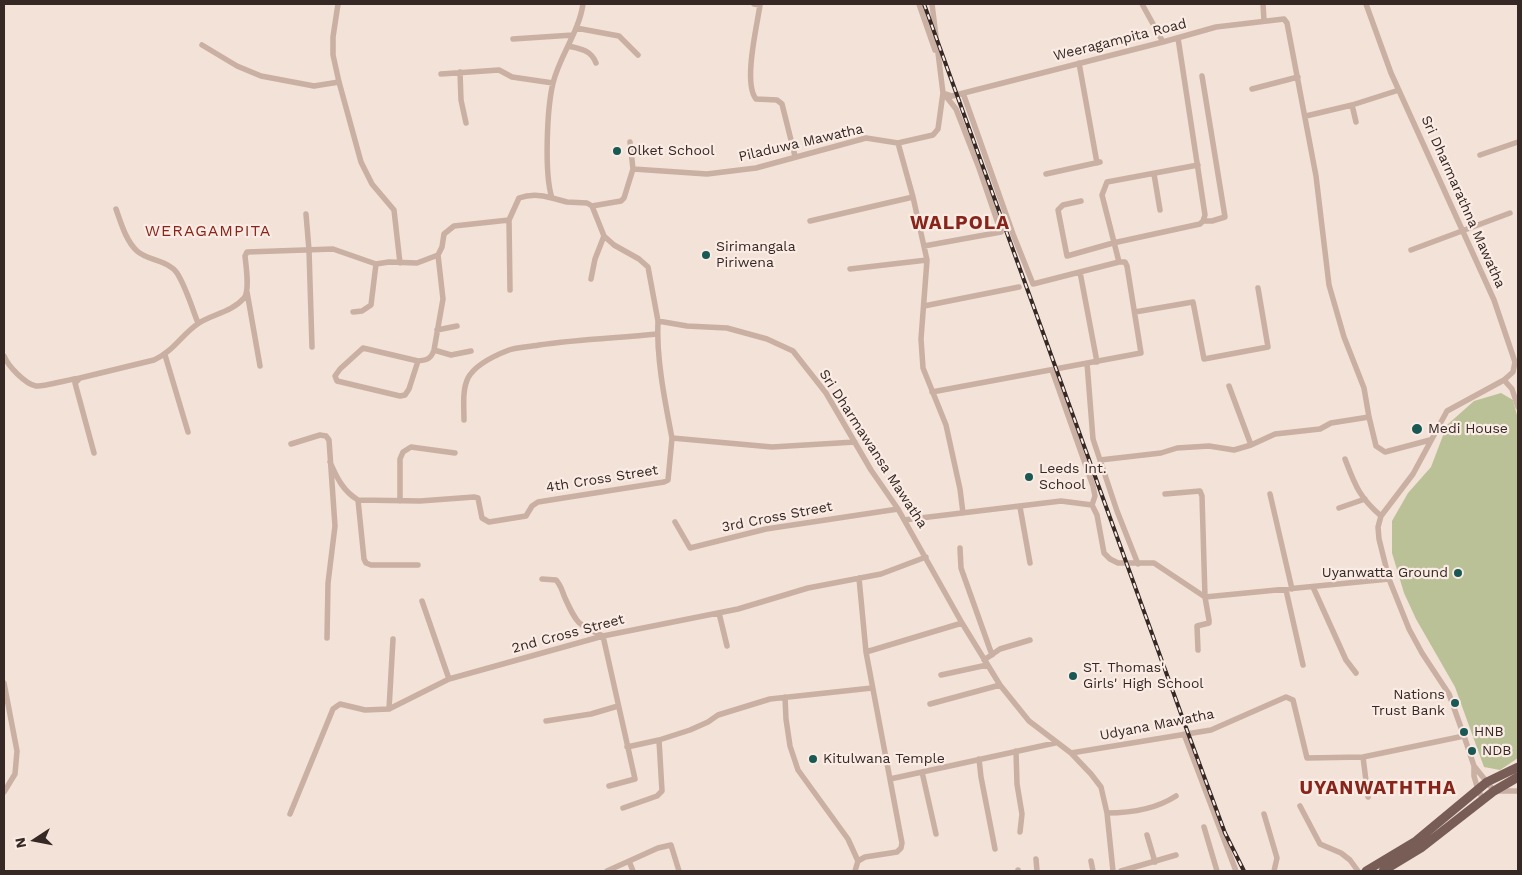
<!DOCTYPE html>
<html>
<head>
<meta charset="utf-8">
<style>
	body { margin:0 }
	#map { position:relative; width:1522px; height:875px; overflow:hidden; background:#f2e2d7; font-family:"Work Sans",sans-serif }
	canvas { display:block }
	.frame { position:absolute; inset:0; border:5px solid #352825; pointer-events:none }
	.north { position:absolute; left:10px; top:815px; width:50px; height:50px; -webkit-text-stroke:4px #faece4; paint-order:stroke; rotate:259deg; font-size:14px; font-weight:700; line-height:20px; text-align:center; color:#352825 }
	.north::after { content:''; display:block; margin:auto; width:18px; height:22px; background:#352825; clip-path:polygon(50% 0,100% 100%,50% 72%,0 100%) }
</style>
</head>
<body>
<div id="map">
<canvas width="1522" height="875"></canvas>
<div class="frame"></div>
<div class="north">N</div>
</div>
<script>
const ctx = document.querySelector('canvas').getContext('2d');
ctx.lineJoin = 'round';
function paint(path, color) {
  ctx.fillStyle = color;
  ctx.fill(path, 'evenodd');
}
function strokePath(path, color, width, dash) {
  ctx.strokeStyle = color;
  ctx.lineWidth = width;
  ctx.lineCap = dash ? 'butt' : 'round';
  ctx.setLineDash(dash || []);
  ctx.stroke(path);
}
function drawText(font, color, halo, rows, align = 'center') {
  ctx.font = font + ' "Work Sans",sans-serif';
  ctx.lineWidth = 4.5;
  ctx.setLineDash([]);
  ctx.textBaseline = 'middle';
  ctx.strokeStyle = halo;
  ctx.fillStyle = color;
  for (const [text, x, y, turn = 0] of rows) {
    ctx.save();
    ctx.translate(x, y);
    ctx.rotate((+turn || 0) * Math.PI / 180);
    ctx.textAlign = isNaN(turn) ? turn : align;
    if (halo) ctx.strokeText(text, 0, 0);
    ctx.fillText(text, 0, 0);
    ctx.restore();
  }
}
paint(new Path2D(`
	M1501 393 1513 400 1518 419V758L1500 770 1484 767 1455 687 1416 619 1404 593 1392 553V521L1408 493 1431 467 1447 425 1474 401Z`), '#bac197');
strokePath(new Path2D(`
	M338 4 333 37V55L339 82 361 162 372 184 394 210 400 263
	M583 4C579 32 560 55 553 83 547 108 544 174 552 198L567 202 587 203 592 206 604 236 614 245 639 259 648 267 658 321 687 326 727 328 767 339 793 351 826 393 871 470 898 509 962 623 1000 685 1029 721 1071 753 1091 774 1101 787 1107 813 1113 871
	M754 4 760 5C757 26 743 83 756 99L777 100 782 104 795 156
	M919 4 935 50
	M1142 4 1163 42
	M1263 4 1264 21
	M1366 4 1391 73 1494 300 1515 362 1513 372 1504 380 1447 411 1413 474 1381 516 1378 527 1379 539 1389 579 1409 629 1422 653 1449 694 1464 736 1474 766V776L1478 790 1483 799
	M576 28 619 36 638 55
	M513 39 573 35
	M202 45 237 66 261 76 314 86 339 82
	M568 46C581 49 591 50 596 63
	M1079 63 1097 163
	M460 72 461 100 466 123
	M441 74 499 70 512 77 553 83
	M1202 76 1225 217 1212 221H1203
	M1252 89 1298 77
	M943 93 952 96 1163 42 1216 27 1284 19 1287 23 1316 176 1329 285 1344 337 1364 388 1369 417 1376 446 1385 452 1430 440
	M1352 105 1356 122
	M1306 116 1352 105 1399 90
	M630 142 633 169
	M898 143 913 197 927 260 921 339 923 368 946 425 960 489 963 513
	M1480 155 1518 142
	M1046 174 1100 162
	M1154 174 1160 210
	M1081 201 1063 205 1058 210 1067 256 1113 243 1200 224 1203 221 1205 215 1178 38
	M592 206 621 201 624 198 633 169 707 174 756 168 866 138 898 143 933 135 938 129 943 93 932 4
	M116 209C121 223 126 241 137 251 148 261 168 260 177 273 186 287 192 308 198 323
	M306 214 309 250 312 347
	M810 221 913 197
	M924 246 1001 232 979 168 956 109 945 95
	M1411 250 1510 213
	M1119 262 1102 195 1107 182 1198 165
	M850 269 927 260
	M1080 272 1097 362
	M591 279 595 259 604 236
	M510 290 509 220 519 198C530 194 542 195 552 198
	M247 292 260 366
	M924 306 1019 287
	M353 312 362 311 371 305 376 264
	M1135 312 1193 302 1204 359 1268 347 1258 288
	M658 321C656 357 665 402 672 438
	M437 330 457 326
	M434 350 451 355 471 351
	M165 355 188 432
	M4 356C8 366 25 384 36 386 42 387 71 379 80 378
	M418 361 363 348 340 369 335 376 337 381 400 396 405 395 409 389 418 361C427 360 431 359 434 350L443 299 438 255
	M1087 363 1093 439 1117 511 1138 564
	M1052 370 1093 486 1095 496 1092 505
	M1504 380 1512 389 1518 407
	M1229 386 1251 445
	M932 392 1141 353 1127 266 1125 262H1119L1033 284 1013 234 963 93
	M464 420C464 407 462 390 468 378 475 365 496 355 509 350 518 347 529 347 539 345 579 339 618 338 657 334
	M291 444 320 435 326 436 329 440 335 526 328 583 327 638
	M94 453 75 383 80 378 154 360C174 351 182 334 199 323 213 314 232 312 244 298 250 291 246 266 245 256L247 252 333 249 376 264 389 262 417 263 438 255 442 247 444 234 454 226 509 220
	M1345 459C1355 485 1359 497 1381 516
	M1100 460 1161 453 1177 448 1209 446 1234 450 1251 445 1275 434 1320 429 1331 423 1369 417
	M330 462C337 478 343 491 358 500L420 501 474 497 478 498 482 518 489 522 526 516 532 506 538 502 664 482 668 480 672 438 772 447 855 442
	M1165 494 1200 491 1202 496 1205 597 1209 620V623L1197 626 1198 650
	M1270 494 1292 589
	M358 500 364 559 366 563 371 565H418
	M400 501V459L403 452 411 447 455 453
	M1020 507 1030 563
	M1339 508 1365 499
	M904 520 1061 501 1092 505 1097 515 1104 553 1110 559 1118 563H1154L1205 597 1389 579
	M675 522 690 548 766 529 898 509
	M960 548 961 568 992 655
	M542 579 556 580C561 585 562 591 565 598 577 624 577 624 603 636L635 779 609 786
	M1313 587 1346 660 1356 673
	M1286 590 1303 665
	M422 601 449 679
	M719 613 727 646
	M866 652 962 623
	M984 660 1000 649 1030 640
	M941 675 987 665
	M4 683 17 751 15 774 4 792
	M785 697 786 719 790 746 798 770 848 839 858 861
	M930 704 1000 685
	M389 709 393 639
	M546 721 591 714 618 706
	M1184 734 1236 871
	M627 747 659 740 690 730 708 722 718 715 770 699 872 688
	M1016 751 1017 784 1022 814 1020 832
	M1071 753 1211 730 1286 697 1293 700 1307 758 1363 757 1464 736
	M1363 757 1368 797
	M979 759 981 777 995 849
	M1474 766 1494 791H1518
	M922 772 936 834
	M890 779 1055 743
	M1300 806 1320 844 1341 853 1350 860 1358 871
	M623 808 657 796 662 791 659 740
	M1107 813C1130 813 1156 809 1176 796
	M290 814 333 709 340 704 365 710 389 709 449 679 603 636 738 609 808 588 881 574 926 557
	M1264 814 1277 858 1274 871
	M1204 827 1217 871
	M1147 835 1155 862
	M1036 859 1037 871
	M629 861 633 871
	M1091 861 1093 871
	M1018 870V871
	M607 871 658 848 671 845 679 871
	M855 871 858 861 865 857 897 852 901 848 902 843 866 652 859 578
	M1121 871 1176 855`), '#caafa3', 5.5);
strokePath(new Path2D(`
	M1366 871 1416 841 1487 782 1518 767
	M1383 871 1421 848 1494 791 1518 777`), '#785c56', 9);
const rail = new Path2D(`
	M924 4 1188 733 1225 833 1244 871`);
strokePath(rail, '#352825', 4);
strokePath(rail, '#faece4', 2, [5.5]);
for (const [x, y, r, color] of [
	[617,151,5,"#195853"],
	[706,255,5,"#195853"],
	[1417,429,6,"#195853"],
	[1029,477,5,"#195853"],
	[1458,573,5,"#195853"],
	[1073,676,5,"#195853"],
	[1455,703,5,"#195853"],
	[1464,732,5,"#195853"],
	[1472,751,5,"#195853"],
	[813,759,5,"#195853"]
]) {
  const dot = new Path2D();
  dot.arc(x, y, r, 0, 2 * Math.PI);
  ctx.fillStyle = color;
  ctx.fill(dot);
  strokePath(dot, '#faece4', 2);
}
drawText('14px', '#352825', '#faece4', [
	["Weeragampita Road",1120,40,-14],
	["Piladuwa Mawatha",801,143,-13],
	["Sri Dharmarathna Mawatha",1463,202,66],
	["Sri Dharmawansa Mawatha",873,449,57],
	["4th Cross Street",602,479,-9],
	["3rd Cross Street",777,517,-11],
	["2nd Cross Street",568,634,-15],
	["Udyana Mawatha",1157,725,-11]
]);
drawText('14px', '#352825', '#faece4', [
	["Olket School",627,151],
	["Sirimangala",716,247],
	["Piriwena",716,263],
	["Medi House",1428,429],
	["Leeds Int.",1039,469],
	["School",1039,485],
	["Uyanwatta Ground",1448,573,"right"],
	["ST. Thomas'",1083,668],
	["Girls' High School",1083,684],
	["Nations",1445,695,"right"],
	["Trust Bank",1445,711,"right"],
	["HNB",1474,732],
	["NDB",1482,751],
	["Kitulwana Temple",823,759]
], 'left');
ctx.letterSpacing = '1px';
drawText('16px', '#88251b', '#faece4', [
	["WERAGAMPITA",208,231]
]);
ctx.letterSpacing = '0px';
ctx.letterSpacing = '1px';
drawText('bold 19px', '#88251b', '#faece4', [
	["WALPOLA",960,223],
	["UYANWATHTHA",1378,788]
]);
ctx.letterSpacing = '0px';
</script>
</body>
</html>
